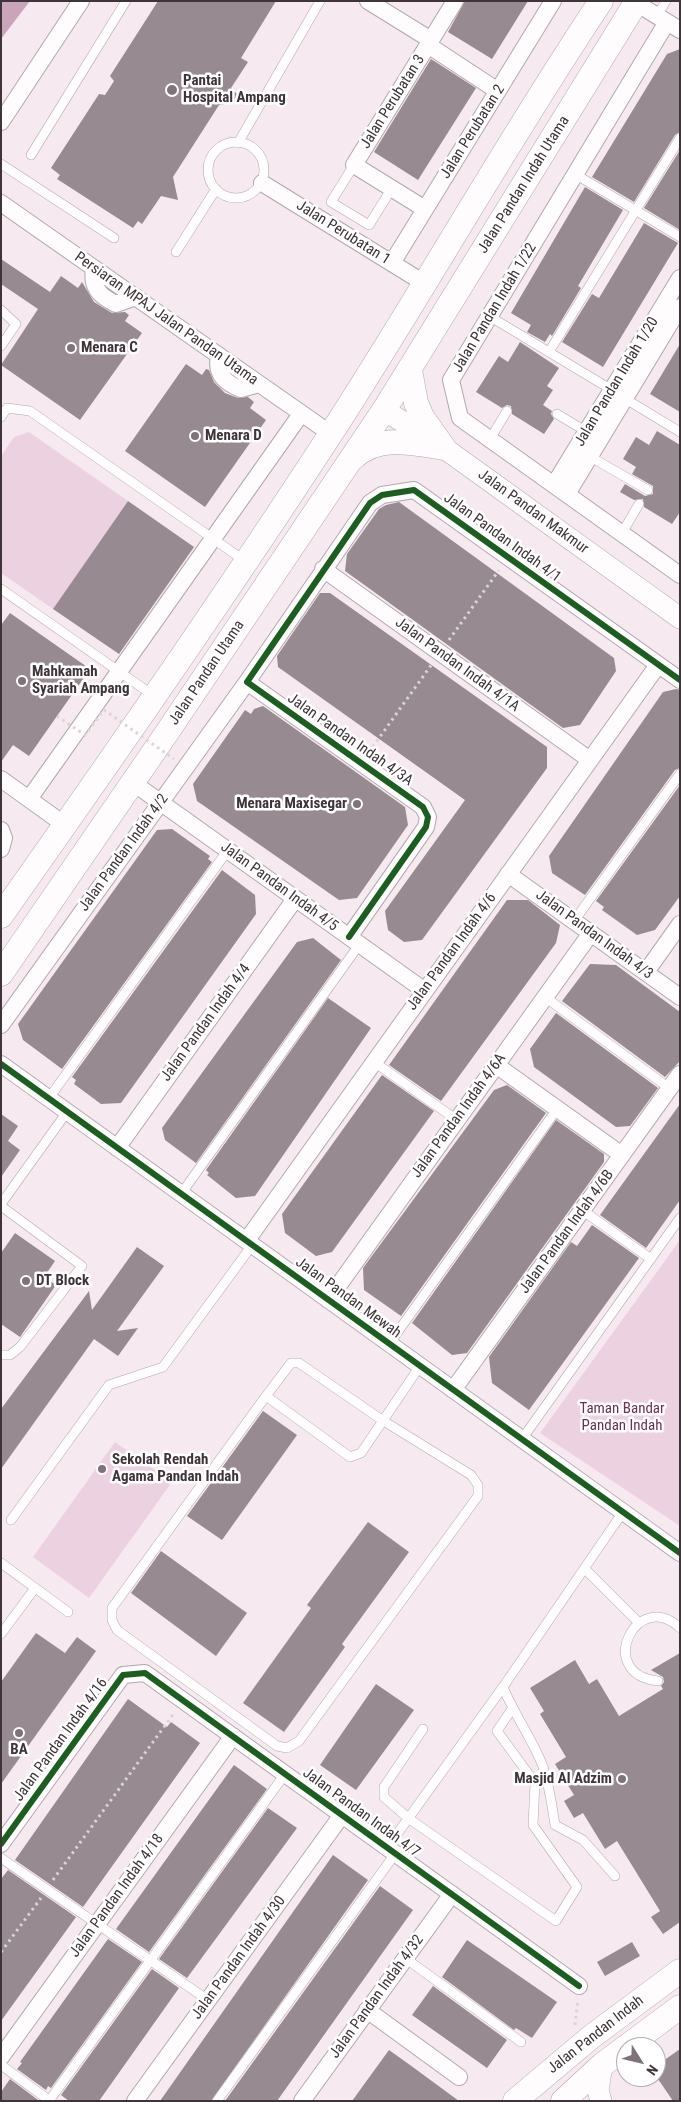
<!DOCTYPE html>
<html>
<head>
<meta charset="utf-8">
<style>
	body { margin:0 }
	#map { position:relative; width:681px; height:2102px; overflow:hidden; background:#f6e9f0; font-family:"Roboto Condensed",sans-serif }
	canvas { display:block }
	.frame { position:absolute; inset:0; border:2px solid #3e3439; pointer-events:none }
	.north { position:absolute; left:616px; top:2037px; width:50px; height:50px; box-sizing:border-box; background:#fff; border:1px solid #b2aeb0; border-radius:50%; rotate:126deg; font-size:14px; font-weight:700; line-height:20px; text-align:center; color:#3e3439 }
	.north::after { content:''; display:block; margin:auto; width:18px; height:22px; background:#7e7379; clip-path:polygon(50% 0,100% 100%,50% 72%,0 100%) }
</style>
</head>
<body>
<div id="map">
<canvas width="681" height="2102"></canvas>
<div class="frame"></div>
<div class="north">N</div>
</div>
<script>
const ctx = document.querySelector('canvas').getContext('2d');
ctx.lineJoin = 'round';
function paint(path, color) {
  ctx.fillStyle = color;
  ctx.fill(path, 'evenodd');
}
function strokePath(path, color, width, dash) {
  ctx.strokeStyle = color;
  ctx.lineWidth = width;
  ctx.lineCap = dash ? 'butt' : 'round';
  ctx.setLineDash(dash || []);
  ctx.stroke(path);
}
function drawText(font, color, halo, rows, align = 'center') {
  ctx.font = font + ' "Roboto Condensed",sans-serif';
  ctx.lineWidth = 5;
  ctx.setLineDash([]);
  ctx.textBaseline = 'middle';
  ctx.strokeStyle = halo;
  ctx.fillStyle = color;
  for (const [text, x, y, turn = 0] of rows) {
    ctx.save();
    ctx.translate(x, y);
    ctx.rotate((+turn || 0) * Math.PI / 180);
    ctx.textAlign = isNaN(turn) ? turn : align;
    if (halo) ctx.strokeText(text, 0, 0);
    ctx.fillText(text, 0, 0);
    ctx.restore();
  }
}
paint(new Path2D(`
	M29 432 128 501 53 609 1 573V456L14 437Z
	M680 1240V1526L540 1433Z
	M115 1442 172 1482 89 1598 33 1557Z`), '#ecd2e0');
paint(new Path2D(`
	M1 1H30L1 39Z`), '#caa5b9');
paint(new Path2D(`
	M158 1H276L241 58 248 62 231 88 244 101 219 105 173 177 178 200 161 196 142 224 138 221 133 228 57 179 60 175 51 168 99 94 105 95 114 81 110 76Z
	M465 1H528L492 59 448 32Z
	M680 49V132L675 135 634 202 592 177 667 54Z
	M431 59 476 88 418 180 374 152Z
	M680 150V230L644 208Z
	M585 187 623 210 578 286 581 288 552 336 550 334 545 342 527 332 531 325 511 313Z
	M644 223 678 243 603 367 562 342 592 294 599 298Z
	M1 259 50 292 61 276 78 288 82 282 94 302 112 313 125 312 129 315 125 321 142 333 80 420 1 365 38 309 1 284Z
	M520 342 559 368 547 386 553 390 543 405 552 411 551 414 554 419 544 434 512 414 511 406 507 405 502 408 476 392 499 356 508 362Z
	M680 344V412L650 394Z
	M186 364 202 375 206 369 209 370 214 382 225 393 238 398 248 397 254 402 250 408 266 420 205 507 125 451Z
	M657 431 680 445V512L672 524 644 507 643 499 634 500 620 492 625 484 645 496 653 494V486L632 474 636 467 623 459 636 437 649 445Z
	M128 501 194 547 119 654 53 609Z
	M399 502 614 658 616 671 580 725 563 728 345 571 347 554 379 509 386 505Z
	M320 593H330L547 747V768L422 940 404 942 388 930 385 911 465 800 278 667 277 656Z
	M10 613 90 669 29 756 13 745 1 762V625Z
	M676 689 680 690V768L675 770 585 895 552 873 549 856 663 692Z
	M263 706 405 807 408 825 357 898 339 900 197 801 193 784 245 710 251 714 254 709Z
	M680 785V896L655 930 637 935 602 910 604 907 596 901Z
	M172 829 210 856 208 859 212 862 62 1069 23 1040 18 1024 157 830Z
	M222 870 255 895 256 914 121 1103 101 1104 74 1084 76 1080 72 1077Z
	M507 900H528L560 925 556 943 441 1101 389 1065Z
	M313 938 341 960 196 1163 165 1140 162 1128 297 942Z
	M590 964 616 965 680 1012V1061L665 1077 562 1001Z
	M328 998 371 1028 255 1196 236 1198 207 1175 209 1173 206 1170Z
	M556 1013 658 1088 630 1126 616 1127 534 1067 530 1049Z
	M382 1075 434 1111 332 1252 316 1256 285 1233 282 1214Z
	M507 1085 546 1113 401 1316 364 1290 363 1268 494 1090Z
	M680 1104V1200L646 1248 600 1215Z
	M1 1114 18 1126 8 1141 20 1150 1 1177Z
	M556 1120 604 1154V1162L467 1353 452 1355 412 1323Z
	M592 1225 639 1258 529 1410 492 1383 489 1357 571 1242 577 1246Z
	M15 1233 55 1261 44 1277 56 1285 20 1337 1 1324V1253Z
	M137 1247 164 1266 117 1331 138 1328 118 1356 94 1339 1 1469V1409L89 1291 92 1310Z
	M263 1411 297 1435 222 1540 187 1516Z
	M368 1522 409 1552 342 1644 345 1647 284 1732 243 1703 311 1608 307 1605Z
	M161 1551 247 1613 216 1656 131 1593Z
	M36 1633 65 1653 77 1637 96 1651 1 1784V1682Z
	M680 1653V1922L663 1934 651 1917 660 1911 617 1841 605 1849 583 1813 574 1818 564 1801 574 1795 555 1764 566 1757 540 1714 544 1711 530 1688 575 1660 589 1684 597 1679 619 1716 663 1689 661 1686 664 1682 663 1677 651 1670Z
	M376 1684 414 1710 356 1790 320 1765Z
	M128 1699 167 1727 171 1722 200 1743 83 1907 15 1860Z
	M234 1765 267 1789 149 1952 116 1929Z
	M268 1808 297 1828 187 1978 159 1959Z
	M333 1855 368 1880 211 2101H160Z
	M8 1870 76 1917 1 2021V1879Z
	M380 1886 413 1910 277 2101H225Z
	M108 1939 142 1962 51 2088 48 2086 46 2090 17 2069 22 2063 20 2062Z
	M467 1940 557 2002 532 2038 516 2028 514 2030 442 1977Z
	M632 1942 640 1956 605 1976 597 1962Z
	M152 1969 179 1988 99 2101H69L61 2095Z
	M433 1986 507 2040 487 2068 412 2015Z
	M680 2049V2101H673L656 2076V2066Z
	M389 2050 410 2065 459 2101H352Z
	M10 2079 38 2100V2101H1V2092Z`), '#978a91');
const service = new Path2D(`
	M657 16 666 1
	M208 170a28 28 0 1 1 56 0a28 28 0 1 1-56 0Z
	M238 143 320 1
	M31 155 126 1
	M1 164 114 238
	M354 165 331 202 369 225 392 188
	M575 174 680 237
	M176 252 216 189
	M1 310 16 324 1 346
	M489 316 612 390
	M549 352 680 138
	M624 398 680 432
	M557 414 587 432
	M1 417 7 408 30 411 245 561
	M490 439 507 411
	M589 456 648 490
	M622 533 639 504
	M1 589 154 696
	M574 921 680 774
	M545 997 669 1088
	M374 1062 457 1120
	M49 1098 228 850
	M181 1194 359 945
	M1 1204 67 1112
	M1 1206 82 1266 20 1347 10 1355H1
	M582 1210 651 1259
	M389 1344 557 1109
	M266 1396 112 1608V1620L117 1630 277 1746 287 1748 299 1741 478 1496V1485L471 1475 382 1420 299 1363H291L266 1396 350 1457 361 1453 420 1366
	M522 1439 680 1218
	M11 1520 109 1385 163 1367 253 1244
	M1 1563 68 1612
	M585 1569 639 1623
	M1 1634 35 1588
	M658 1681C594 1674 637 1587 680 1628
	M503 1687C514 1714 531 1737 542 1764 549 1783 552 1805 555 1825L583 1840 615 1876
	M423 1729 384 1787V1797L408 1818 556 1921 577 1887 533 1825 535 1783 497 1731 512 1709
	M387 1848 503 1687 623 1512
	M1 1858 208 2000
	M405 1958 521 2042
	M1 2065 50 2101
	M49 2101 285 1774
	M217 2101 395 1854`);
const minor = new Path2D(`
	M368 1 431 40
	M636 3 680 30
	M667 22 451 380 460 418 680 575
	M428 45 498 91
	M1 122 81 1
	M262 183 424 283
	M1 203 331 434
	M425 209 354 165 455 1
	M392 263 553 1
	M94 269C91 287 99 296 116 304L136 297
	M219 356C215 374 225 383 241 389L259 384
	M554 485 680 278
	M567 494 680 307
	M323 569 590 760
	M1 779 65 825
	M132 782 425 991
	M29 799 301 414
	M1 830 4 838 1 849
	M508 874 680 997
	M349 937 426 827 428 817 423 807 247 682 370 503 382 495 414 490 680 680
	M646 972 680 924
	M1 1025 247 682
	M1 1064 680 1553
	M496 1065 622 1155
	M117 1148 295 899
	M247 1240 658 665
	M328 1300 591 933
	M453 1390 680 1074
	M1 1844 123 1675 145 1673 579 1986
	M367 2010 459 2077
	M1 2057 233 1736
	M135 2101 342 1815
	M302 2101 452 1894`);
const tertiary = new Path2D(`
	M384 410 444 448 680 618
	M601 2101 598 2090 602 2065`);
const secondary = new Path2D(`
	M410 370 416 403 422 417 444 448
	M353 458C378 434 413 443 444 448
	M1 916C113 757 224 598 330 435 423 292 506 143 601 1
	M1 974 166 734 384 410 637 1
	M515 2101 591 2037 680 1971
	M563 2101 602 2065 680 2007`);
strokePath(service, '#b2a8ad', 10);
strokePath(minor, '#b2a8ad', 18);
strokePath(tertiary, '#b2a8ad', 22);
strokePath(secondary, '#b2a8ad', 25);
strokePath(new Path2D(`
	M449 640 499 570
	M369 752 432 664
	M53 1880 174 1713
	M1 1952 41 1898
	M575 2025 578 1999`), '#d9d5d7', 3, [2.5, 4]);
strokePath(service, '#fefcfd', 9);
strokePath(minor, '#fefcfd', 16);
strokePath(tertiary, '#fefcfd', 21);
strokePath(secondary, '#fefcfd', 24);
strokePath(new Path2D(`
	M57 716 85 735 104 710 174 759`), '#d9d5d7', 3, [2.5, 4]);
strokePath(new Path2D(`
	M349 937 426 827 428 817 423 807 247 682 370 503 382 495 414 490 680 680
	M1 1064 680 1553
	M1 1844 123 1675 145 1673 579 1986`), '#1b5e20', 6);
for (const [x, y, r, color] of [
	[172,90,6,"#7e7379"],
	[71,348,5,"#7e7379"],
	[195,436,5,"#7e7379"],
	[22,681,5,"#7e7379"],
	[357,804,5,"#7e7379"],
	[26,1281,5,"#7e7379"],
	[102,1469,5,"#7e7379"],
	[19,1733,5,"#7e7379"],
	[622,1779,5,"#7e7379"]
]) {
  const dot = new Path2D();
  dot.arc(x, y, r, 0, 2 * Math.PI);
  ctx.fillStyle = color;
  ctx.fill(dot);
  strokePath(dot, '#fff', 2);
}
drawText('bold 15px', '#3e3439', '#fff', [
	["Pantai",183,81],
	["Hospital Ampang",183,98],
	["Menara C",81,348],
	["Menara D",205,436],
	["Mahkamah",32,672],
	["Syariah Ampang",32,689],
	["Menara Maxisegar",347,804,"right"],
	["DT Block",36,1281],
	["Sekolah Rendah",112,1460],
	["Agama Pandan Indah",112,1477],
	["BA",19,1750,"center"],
	["Masjid Al Adzim",612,1779,"right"]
], 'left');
drawText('15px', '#3e3439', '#fff', [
	["Jalan Perubatan 3",393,102,-58],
	["Jalan Perubatan 2",473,132,-58],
	["Jalan Pandan Indah Utama",524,185,-58],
	["Jalan Perubatan 1",343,233,32],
	["Jalan Pandan Indah 1/22",495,308,-59],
	["Persiaran MPAJ Jalan Pandan Utama",166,319,35],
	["Jalan Pandan Indah 1/20",617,382,-59],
	["Jalan Pandan Makmur",533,512,36],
	["Jalan Pandan Indah 4/1",502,538,36],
	["Jalan Pandan Indah 4/1A",457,665,36],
	["Jalan Pandan Utama",207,673,-56],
	["Jalan Pandan Indah 4/3A",350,740,35],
	["Jalan Pandan Indah 4/2",124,853,-54],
	["Jalan Pandan Indah 4/5",279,887,36],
	["Jalan Pandan Indah 4/3",594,935,36],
	["Jalan Pandan Indah 4/6",452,952,-54],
	["Jalan Pandan Indah 4/4",206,1023,-54],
	["Jalan Pandan Indah 4/6A",459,1116,-54],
	["Jalan Pandan Indah 4/6B",567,1232,-54],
	["Jalan Pandan Mewah",348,1298,36],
	["Jalan Pandan Indah 4/16",61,1740,-54],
	["Jalan Pandan Indah 4/7",361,1813,36],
	["Jalan Pandan Indah 4/18",117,1896,-54],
	["Jalan Pandan Indah 4/30",239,1958,-54],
	["Jalan Pandan Indah 4/32",377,1997,-54],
	["Jalan Pandan Indah",596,2035,-38]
]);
drawText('15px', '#6b3054', '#fff', [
	["Taman Bandar",622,1409],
	["Pandan Indah",622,1426]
]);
</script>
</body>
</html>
